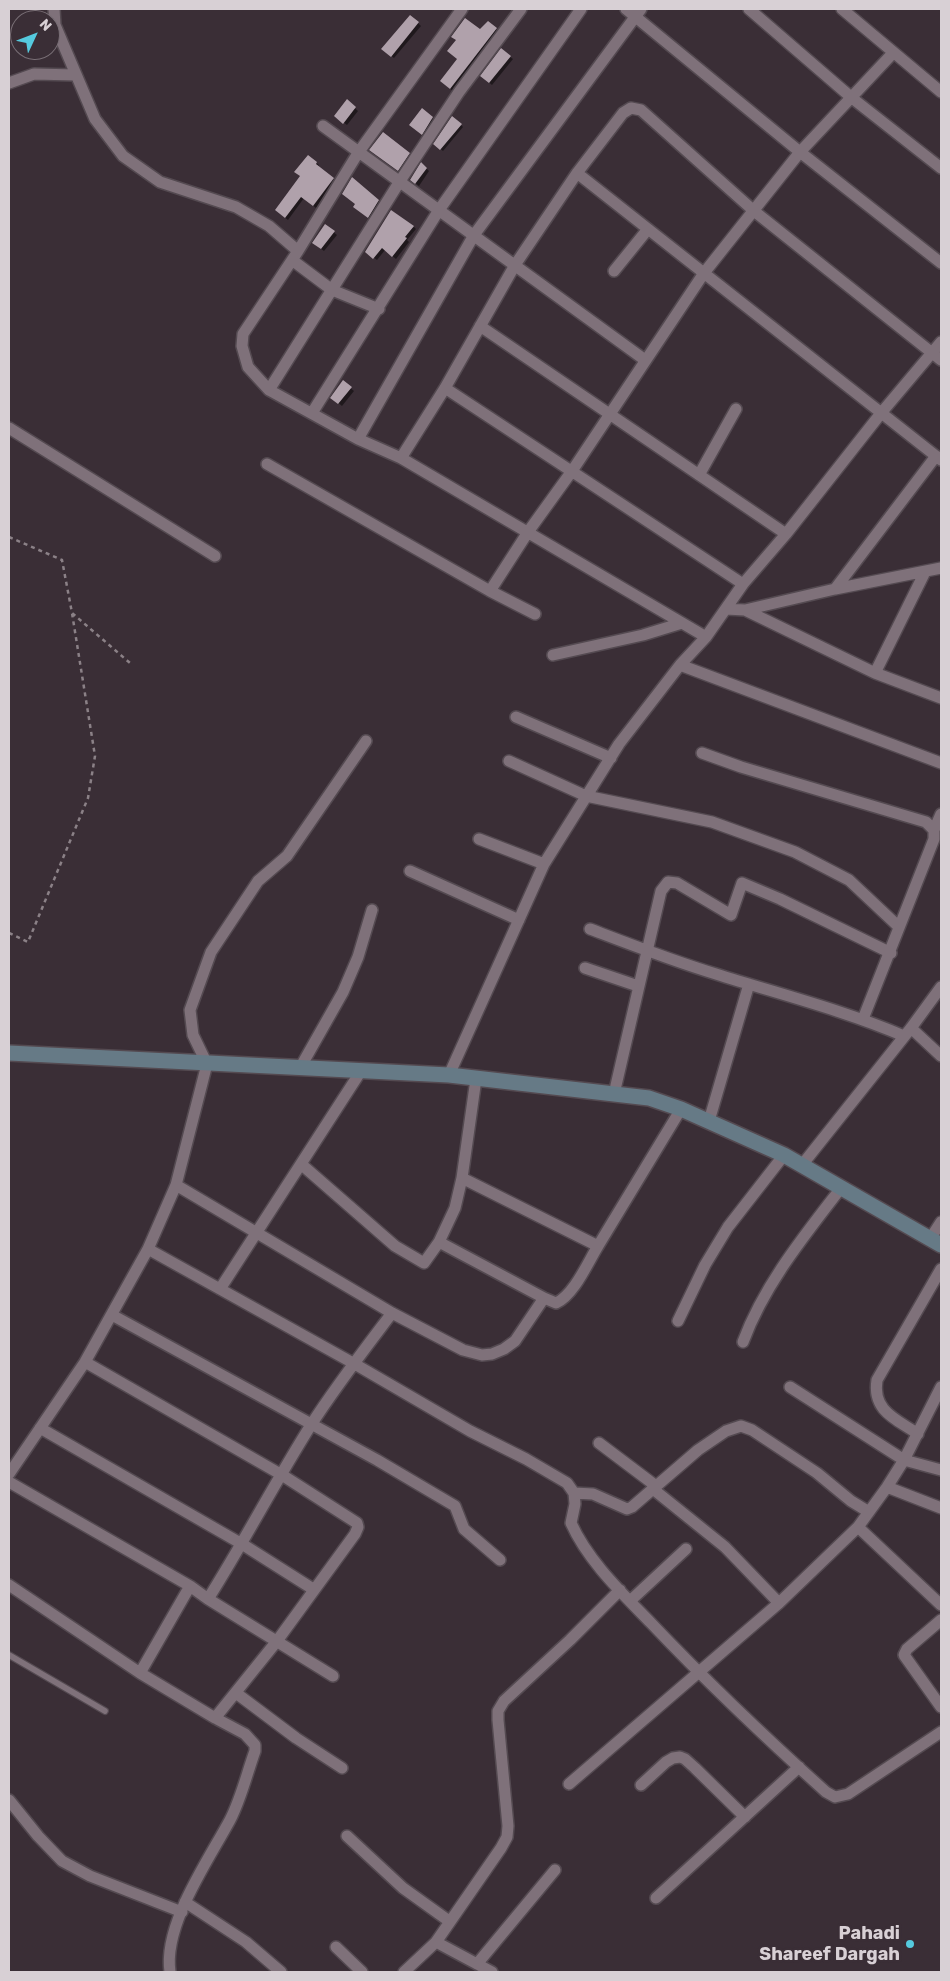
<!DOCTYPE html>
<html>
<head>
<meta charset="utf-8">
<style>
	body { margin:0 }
	#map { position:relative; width:950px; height:1981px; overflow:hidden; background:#3a2e36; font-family:Rubik,sans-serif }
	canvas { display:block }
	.frame { position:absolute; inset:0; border:10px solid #d8d0d5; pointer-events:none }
	.north { position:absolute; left:10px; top:10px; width:50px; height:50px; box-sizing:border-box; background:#3a2e36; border:1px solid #796f76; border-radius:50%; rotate:47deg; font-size:14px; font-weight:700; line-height:20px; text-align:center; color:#d8d0d5 }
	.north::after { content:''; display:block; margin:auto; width:18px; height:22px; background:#55cade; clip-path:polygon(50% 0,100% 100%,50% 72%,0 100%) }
</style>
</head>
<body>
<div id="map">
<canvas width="950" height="1981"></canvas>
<div class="frame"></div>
<div class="north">N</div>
</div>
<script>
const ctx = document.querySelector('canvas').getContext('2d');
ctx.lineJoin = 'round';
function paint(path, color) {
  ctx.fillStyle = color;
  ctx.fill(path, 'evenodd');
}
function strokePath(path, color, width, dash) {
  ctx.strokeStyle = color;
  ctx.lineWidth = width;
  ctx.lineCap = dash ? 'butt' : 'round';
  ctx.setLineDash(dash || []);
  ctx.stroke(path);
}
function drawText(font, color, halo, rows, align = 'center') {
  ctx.font = font + ' Rubik,sans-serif';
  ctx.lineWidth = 5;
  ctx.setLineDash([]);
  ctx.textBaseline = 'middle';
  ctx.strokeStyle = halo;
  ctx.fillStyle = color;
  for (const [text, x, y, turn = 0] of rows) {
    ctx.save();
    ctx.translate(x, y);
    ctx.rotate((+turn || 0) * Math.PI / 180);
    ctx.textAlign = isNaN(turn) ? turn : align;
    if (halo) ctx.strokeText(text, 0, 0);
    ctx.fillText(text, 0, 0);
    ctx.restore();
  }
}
paint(new Path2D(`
	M488 22 499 32 453 91 444 84Z
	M418 23 421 26 394 58 386 52Z
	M510 57 513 59 492 85 485 79Z
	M347 101 358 111 347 125 338 118Z
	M423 110 435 121 425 137 413 127Z
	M461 125 463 127 443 151 438 147Z
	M374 153 409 154 412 157 401 173Z
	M316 163 319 165 318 167 336 181 316 208 304 198 288 220 279 213Z
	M422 164 429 171 419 186 414 182Z
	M378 201 381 204 371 220 357 209Z
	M326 226 337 235 324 251 316 245Z
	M414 227 416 229 407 240 409 242 396 259 385 250 377 260 369 254Z
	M343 382 354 391 342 406 335 400Z`), '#0007');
paint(new Path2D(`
	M410 15 419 22 391 57 381 49Z
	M465 18 480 29 488 21 497 28 450 89 440 81 457 59 447 51 456 40 451 37Z
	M501 48 511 56 489 83 480 76Z
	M347 99 356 107 343 124 334 116Z
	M422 108 433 117 422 135 409 125Z
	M452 116 462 124 440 150 433 144Z
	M383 132 410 153 398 171 369 150Z
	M308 155 317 162 316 164 334 178 313 206 301 197 285 218 275 210 300 176 294 172Z
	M421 162 427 168 415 184 410 180Z
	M352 177 379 200 368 218 353 207 355 204 342 194Z
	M391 210 414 226 405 237 407 238 392 257 382 248 373 259 365 252Z
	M325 224 335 231 321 249 312 243Z
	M343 380 352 387 338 404 330 398Z`), '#b0a1ab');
const lane = new Path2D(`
	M9 1655 105 1711`);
const street = new Path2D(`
	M54 9 55 25 95 119 123 156 160 182 236 207 269 226 298 251
	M462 9 358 153 298 251 243 334 242 346 248 367 269 390 358 439 401 458 706 637
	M626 9 800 152 941 263
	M749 9 852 98 941 168
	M842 9 941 92
	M9 83 34 74 76 75
	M323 126 645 360
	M577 173 941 460
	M292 260 332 290 379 309
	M614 271 648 229
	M480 326 786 534
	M445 388 743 584
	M269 390 400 181 459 92 521 9
	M312 413 439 210 581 9
	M9 428 215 556
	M358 439 474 235 641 9
	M401 458 445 388 515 265 577 173 623 113 631 108 641 110 754 211 941 360
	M267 464 490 591 535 614
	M699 475 736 409
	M835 589 936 456
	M490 591 528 532 572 471 704 273 800 152 893 53
	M726 609 745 610 835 589 941 568
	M745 610 875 673 925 572
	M553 655 643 635 682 623
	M680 665 941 763
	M875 673 941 698
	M516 717 611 758
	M702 753 741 767 926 822 934 830V839L863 1019
	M509 761 586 796 712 822 795 852 849 880 899 927
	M934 830 941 814
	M479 839 544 864
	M410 871 519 920
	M590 929C632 945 673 961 716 974 779 994 843 1010 904 1036
	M585 968 638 986
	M911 1028 941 1056
	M300 1068 343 992 358 957 372 910
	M449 1075 544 864 619 744 680 665 706 637 743 584 786 534 882 412 941 342
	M476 1079 462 1178 598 1246 681 1109
	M614 1094 661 891 668 882 677 883 731 915 742 883 780 899 891 953
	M709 1121 749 984
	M301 1164 395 1246 424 1263 439 1242
	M802 1165 911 1028 941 987
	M462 1178 455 1208 439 1242 544 1298 556 1303C574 1295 588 1262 598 1246
	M176 1185 392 1313 463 1350 482 1355 492 1354 504 1349 515 1341 544 1298
	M930 1239 941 1222
	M148 1249 353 1363 470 1431 526 1459 567 1483 574 1493 575 1504 571 1523C588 1561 622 1593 651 1623 707 1682 766 1738 826 1792L835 1797 848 1794 941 1732
	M220 1289 361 1071
	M112 1315 377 1460 455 1506 464 1529 500 1560
	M678 1321 705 1265 728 1227 784 1155
	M743 1342C764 1285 804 1236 841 1188
	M85 1362 282 1475 357 1523 358 1527 355 1534 277 1641 215 1718
	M790 1387 904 1460 941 1470
	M40 1428 242 1544 313 1589
	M918 1434C896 1419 872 1411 877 1380L941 1269
	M599 1443 656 1486
	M9 1474 85 1362 148 1249 176 1185 207 1064 193 1035 190 1010 211 952 258 881 287 856 366 741
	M9 1482 190 1586 208 1599 333 1676
	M887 1487 941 1508
	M653 1489 725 1547 779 1603
	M574 1493 593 1494 627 1509 632 1507 698 1450 726 1431 741 1426 752 1430 817 1473 851 1501 869 1512
	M858 1527 941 1605
	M9 1585 140 1673 215 1718 245 1734 255 1745V1751C247 1773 241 1799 230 1820 208 1861 163 1925 170 1972
	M208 1599C244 1542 275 1482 311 1425 336 1386 364 1350 392 1313
	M630 1601 686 1549
	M941 1620 907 1649 904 1655 941 1707
	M140 1673 190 1586
	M236 1693 296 1738 342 1768
	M569 1784 779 1603 858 1527 887 1487 904 1460 941 1387
	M641 1785 666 1762 673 1758 680 1757 685 1759 695 1768 745 1817
	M9 1800 38 1836 62 1861 90 1876 182 1912
	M347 1836 403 1888 449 1921
	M656 1898 799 1767
	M185 1902 246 1942 281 1972
	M436 1942 492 1972
	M336 1947 362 1972
	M477 1964 555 1870
	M404 1972 436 1942 501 1848 507 1837 508 1826 498 1720V1711L504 1701 570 1640 620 1590`);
const secondary = new Path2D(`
	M9 1053 449 1075 649 1098 681 1109 784 1155 941 1245`);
strokePath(lane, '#544a51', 8);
strokePath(street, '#544a51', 14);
strokePath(secondary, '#544a51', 18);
strokePath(new Path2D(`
	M9 537 62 560 72 613 130 663
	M9 933 28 942 88 798 95 756 72 613`), '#8b8187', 2.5, [4, 4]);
strokePath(lane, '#7f717a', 5.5);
strokePath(street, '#7f717a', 11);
strokePath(secondary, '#667a86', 15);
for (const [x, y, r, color] of [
	[910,1944,5,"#55cade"]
]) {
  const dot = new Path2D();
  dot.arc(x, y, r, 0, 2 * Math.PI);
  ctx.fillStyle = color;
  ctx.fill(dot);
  strokePath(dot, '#3a2e36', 2);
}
drawText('bold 18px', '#d8d0d5', '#3a2e36', [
	["Pahadi",900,1934],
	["Shareef Dargah",900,1955]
], 'right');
</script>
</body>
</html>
